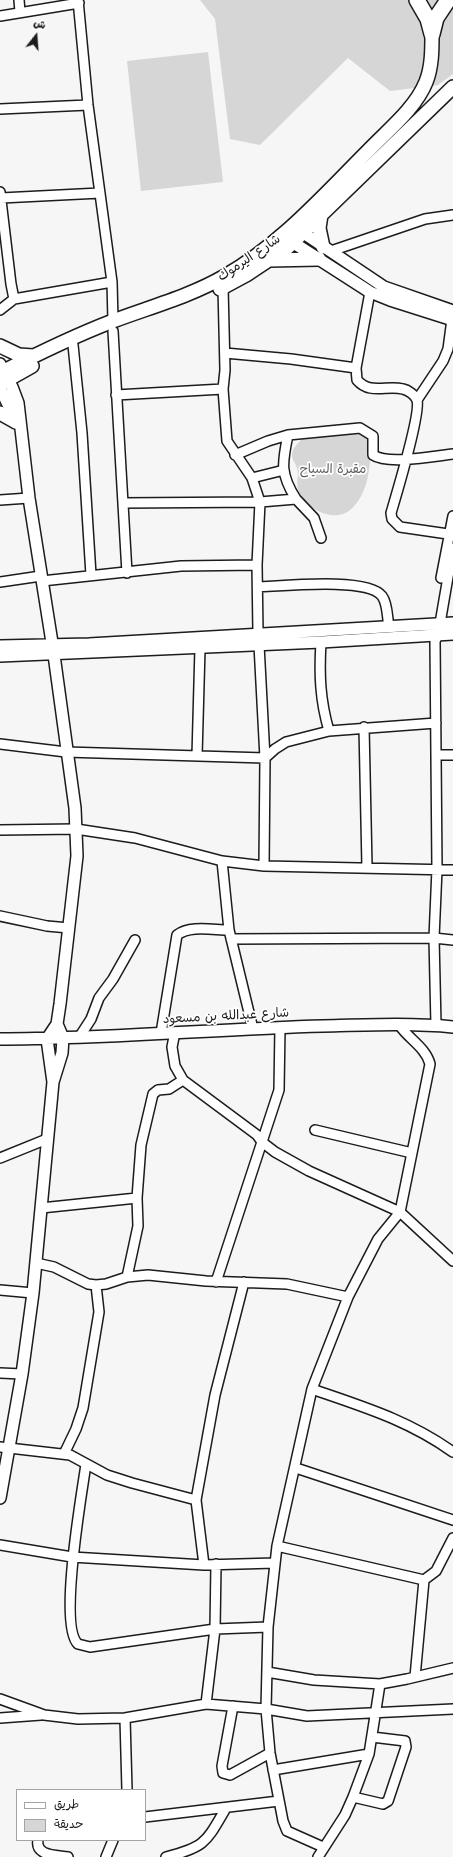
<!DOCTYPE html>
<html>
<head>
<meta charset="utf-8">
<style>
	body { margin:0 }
	#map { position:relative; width:453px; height:1857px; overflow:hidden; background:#f6f6f6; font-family:"Comic Neue","Playpen Sans Arabic",sans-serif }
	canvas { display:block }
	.legend { position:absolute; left:16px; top:1789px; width:130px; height:52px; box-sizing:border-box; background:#fff; border:1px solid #a4a4a4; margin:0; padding:5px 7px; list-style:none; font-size:12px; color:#1c1c1c }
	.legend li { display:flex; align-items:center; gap:8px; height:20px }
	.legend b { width:20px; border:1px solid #a4a4a4 }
	.north { position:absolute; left:16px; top:16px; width:40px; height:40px; -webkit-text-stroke:3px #fff; paint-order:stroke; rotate:17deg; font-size:11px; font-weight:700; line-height:16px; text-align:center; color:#1c1c1c }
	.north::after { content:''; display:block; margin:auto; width:14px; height:18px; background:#1c1c1c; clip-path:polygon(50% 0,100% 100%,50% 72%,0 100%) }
</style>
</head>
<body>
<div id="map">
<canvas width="453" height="1857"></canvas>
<ul class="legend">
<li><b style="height:5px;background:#fff"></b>طريق</li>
<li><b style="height:11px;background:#d6d6d6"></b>حديقة</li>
</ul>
<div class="north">ش</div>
</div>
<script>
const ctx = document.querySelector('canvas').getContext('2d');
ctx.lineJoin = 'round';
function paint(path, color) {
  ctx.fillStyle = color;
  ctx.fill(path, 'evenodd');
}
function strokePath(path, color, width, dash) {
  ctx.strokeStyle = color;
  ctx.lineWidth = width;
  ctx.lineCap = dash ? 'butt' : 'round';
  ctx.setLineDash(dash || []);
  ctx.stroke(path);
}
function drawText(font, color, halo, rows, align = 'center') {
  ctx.font = font + ' "Comic Neue","Playpen Sans Arabic",sans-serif';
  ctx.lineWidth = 3.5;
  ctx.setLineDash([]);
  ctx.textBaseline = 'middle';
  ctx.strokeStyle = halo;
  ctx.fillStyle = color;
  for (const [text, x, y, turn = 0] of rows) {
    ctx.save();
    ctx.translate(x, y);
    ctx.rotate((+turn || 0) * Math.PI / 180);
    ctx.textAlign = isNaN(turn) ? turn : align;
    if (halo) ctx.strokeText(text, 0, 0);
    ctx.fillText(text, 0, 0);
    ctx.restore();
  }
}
paint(new Path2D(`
	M200 0H453V74L438 85 390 91 348 58 260 145 230 139 215 19Z
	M208 52 223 182 141 191 127 61Z
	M355 429 372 434C370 453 371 475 363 492 360 500 351 512 343 514 326 520 303 505 298 489 296 483 299 474 297 468 295 462 290 458 293 450 295 446 301 440 304 436Z`), '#d6d6d6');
const minor = new Path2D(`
	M19 0 20 12
	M78 0 88 105 112 282 113 321
	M0 16 79 3
	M0 109 88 105
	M0 192 11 284 14 299
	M1 198 100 193
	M331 251 425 219 453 215
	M223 287 225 370 223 389 227 441 252 478 260 502 257 565 258 633
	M370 292 356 368 357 380C370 395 386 385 403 389 408 390 415 395 417 400 421 413 396 496 391 513L392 519 400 527 448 534
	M0 310 14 299 112 282
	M113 331 127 573
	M73 345 82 433 91 575
	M225 353 291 359 356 368
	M116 395 223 389
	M417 400 443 361 448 349 452 319
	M288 435C282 463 280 474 296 499
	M235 455 268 441 288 435 360 428 373 436V455C388 465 435 456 453 454
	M252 478 284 470
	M0 500 29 498
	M123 503 260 502 296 499 314 518 321 538
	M441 578 453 516
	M42 581 181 566 257 565
	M0 582 41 576
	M258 587C283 586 368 577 382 596 388 604 387 618 389 626
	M321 642C319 674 320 700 329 731
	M259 645 265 758 264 866
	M364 727 367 867
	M0 744 66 752 265 758 275 749 286 742 329 731 436 723
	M437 755H453
	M197 756 200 648
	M0 830 76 829 135 838 222 861 264 866 453 870
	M222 861 229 930 253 1029
	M0 916 47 926 69 928
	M231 939 434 938 453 940
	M436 1025 434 938 437 869 435 641 438 635 453 548
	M175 1032 172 1047 175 1066 183 1080 257 1135 262 1142 275 1152 309 1171 400 1212 453 1261
	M161 1033 177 935C190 925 213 930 229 930
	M80 1036 91 1019 99 998 113 979 135 940
	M315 1130 412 1153
	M0 1158 47 1139
	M41 1208 137 1198
	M36 1263 54 1267 88 1284 96 1285 106 1284 127 1277 148 1275 206 1281 287 1284 348 1297
	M127 1277 138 1226 137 1198 141 1145 153 1094 158 1090 169 1089 183 1080
	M216 1282 279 1090 280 1027
	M0 1290 33 1293
	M0 1373 22 1374
	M312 1389C364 1407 408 1420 453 1452
	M0 1447 70 1455 107 1475 132 1483 196 1500
	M64 1454 76 1429 83 1408 99 1312 96 1285
	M86 1464C82 1493 58 1626 78 1644L90 1647 215 1629 268 1627
	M296 1468 453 1520
	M0 1545 72 1557 204 1565 275 1563
	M277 1546 424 1580 436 1571 453 1538
	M204 1565 196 1500 215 1395 244 1282
	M267 1672 314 1680 380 1684 407 1679 453 1668
	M415 1677 424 1580
	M0 1699 44 1715 78 1719 125 1718 206 1704 266 1709 307 1716 453 1709
	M206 1704 215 1629 216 1564
	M233 1706 222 1766 223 1773 230 1775 270 1753
	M0 1718 41 1715
	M125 1718 127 1790
	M273 1770 369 1754
	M353 1797 383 1804 388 1801 406 1747 405 1741 372 1737
	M145 1817 279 1801
	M38 1840C35 1856 56 1855 68 1857
	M323 1847 287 1831 283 1821 270 1753 266 1709 268 1627 277 1546 312 1389 348 1297 378 1239 400 1212 430 1064C426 1048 409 1039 400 1026
	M106 1857 113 1840
	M166 1857C206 1847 206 1842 226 1808
	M318 1857 345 1815 353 1797 369 1754 380 1684`);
const tertiary = new Path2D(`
	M296 228 384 287 453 311
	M286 238 370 292 390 300 453 320
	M0 364 12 387 18 403 29 498 54 655 75 808 77 856 60 1004 57 1024 47 1039 53 1082
	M0 388 17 423
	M0 646 89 644 453 623
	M0 656 321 642 453 634
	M0 1039C108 1039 215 1029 323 1026 365 1025 412 1023 453 1027
	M0 1498 22 1374 33 1293 53 1082 62 1053 63 1038 57 1024`);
const secondary = new Path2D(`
	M321 215 319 228 323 247
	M269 260 319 259
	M220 289 246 275 288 247 453 87
	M0 346 19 355 33 356
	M0 373C37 354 74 336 113 321 150 307 191 296 225 276 281 244 323 196 368 151 388 130 415 109 426 82 432 67 432 50 432 34
	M0 384 32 366
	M0 413 16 422`);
const trunk = new Path2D(`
	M417 0 428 19 432 34
	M432 34 436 18 448 0`);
strokePath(minor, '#1c1c1c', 12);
strokePath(tertiary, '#1c1c1c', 14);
strokePath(secondary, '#1c1c1c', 16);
strokePath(trunk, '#1c1c1c', 18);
strokePath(minor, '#fff', 9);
strokePath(tertiary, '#fff', 11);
strokePath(secondary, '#fff', 13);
strokePath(trunk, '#fff', 15);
drawText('13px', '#1c1c1c', '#fff', [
	["شارع اليرموك",249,258,-34],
	["شارع عبدالله بن مسعود",226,1016,-3]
]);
drawText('13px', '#5d5d5d', '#fff', [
	["مقبرة السياح",333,469]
]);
</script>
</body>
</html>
